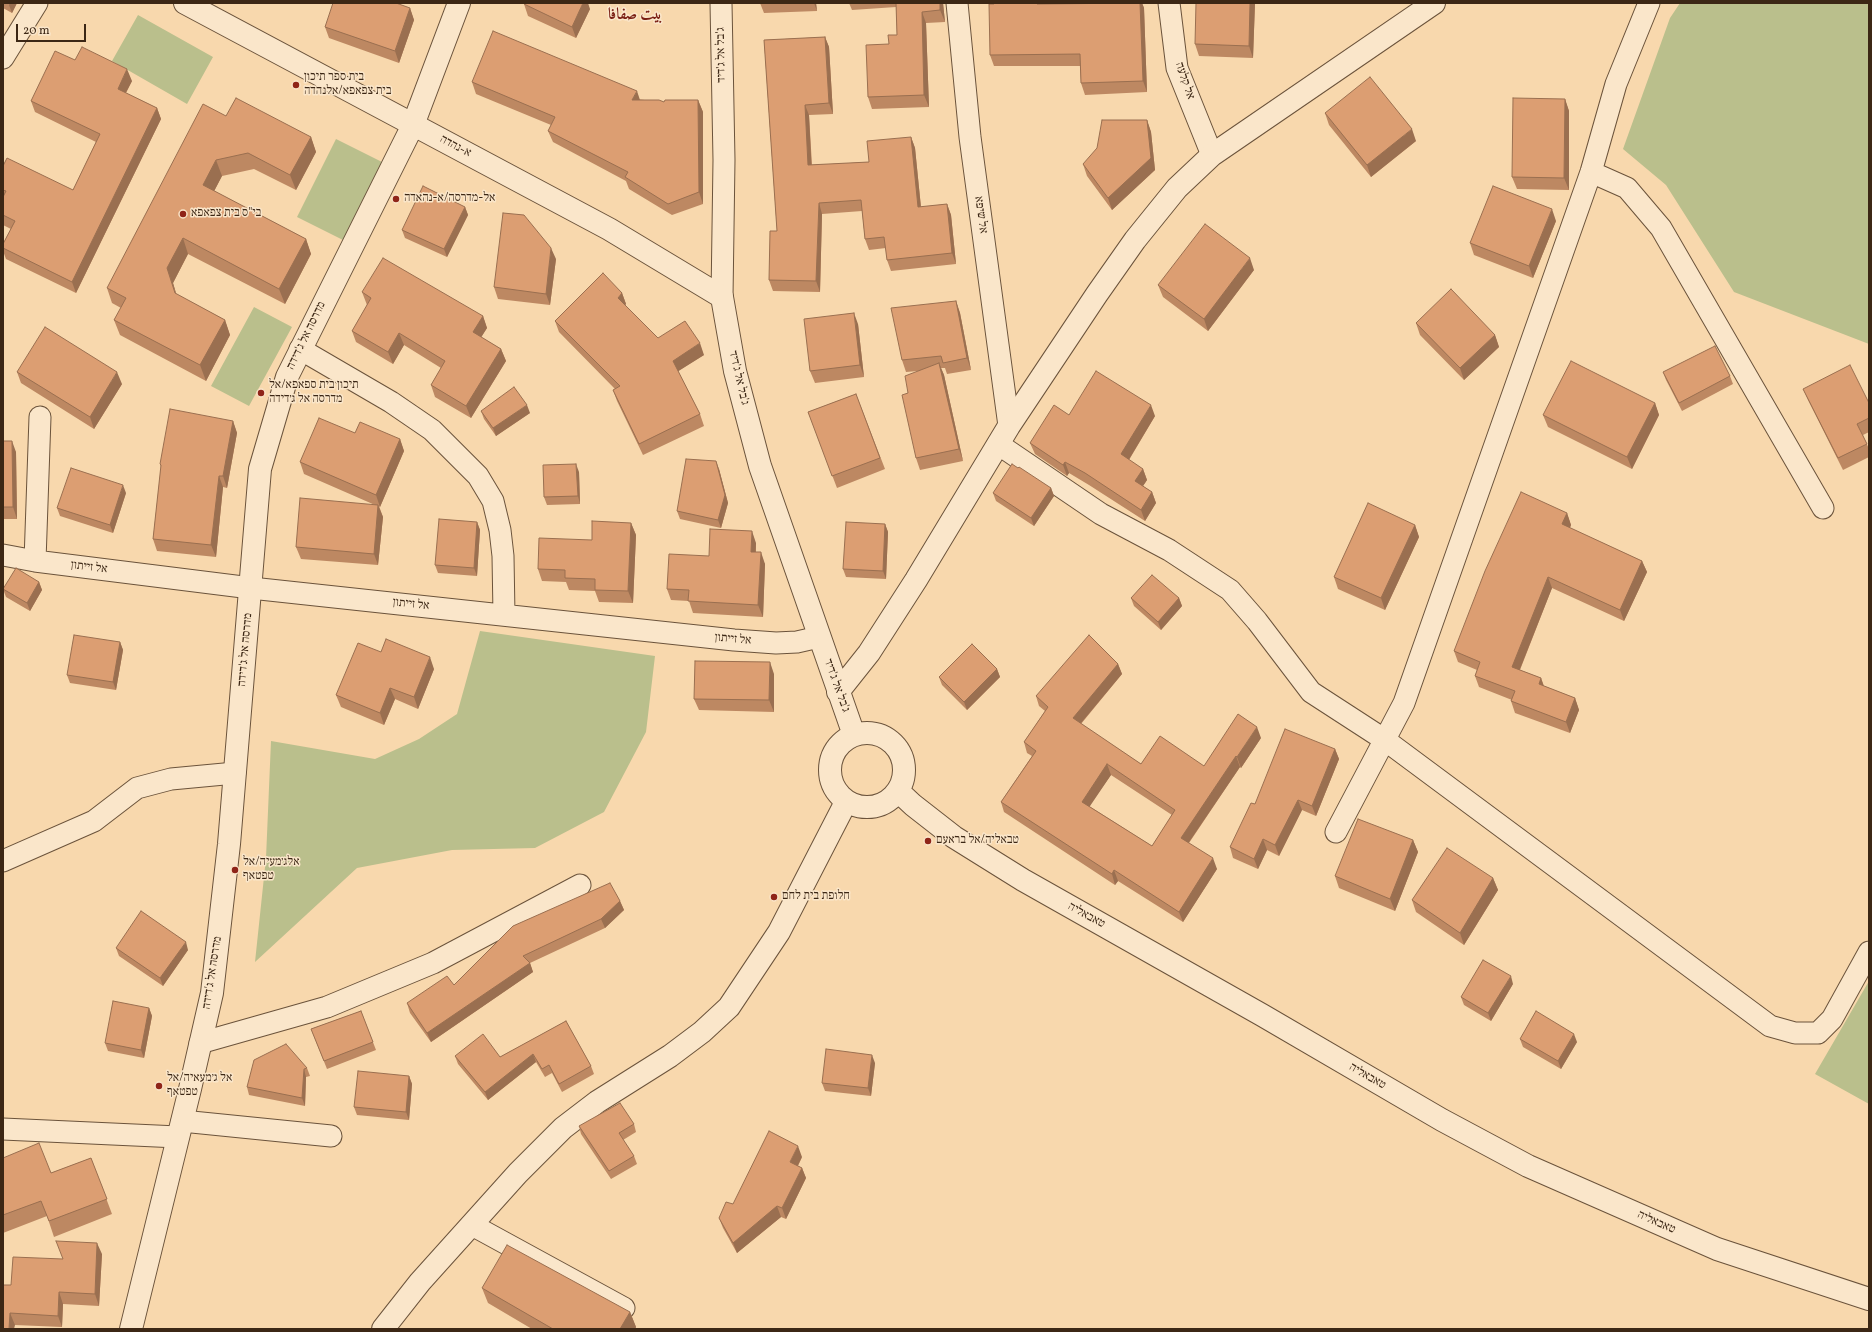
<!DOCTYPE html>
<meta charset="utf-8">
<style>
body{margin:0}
#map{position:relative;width:1872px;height:1332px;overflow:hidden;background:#f8d8ad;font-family:Vollkorn,serif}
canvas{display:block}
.frame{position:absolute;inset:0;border:4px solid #3c2715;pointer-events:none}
.scale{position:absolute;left:16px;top:24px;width:70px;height:18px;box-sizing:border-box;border:2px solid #3c2715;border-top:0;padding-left:5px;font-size:12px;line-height:14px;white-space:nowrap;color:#3c2715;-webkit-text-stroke:3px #fae6ca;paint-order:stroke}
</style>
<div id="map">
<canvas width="1872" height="1332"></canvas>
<div class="frame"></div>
<div class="scale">20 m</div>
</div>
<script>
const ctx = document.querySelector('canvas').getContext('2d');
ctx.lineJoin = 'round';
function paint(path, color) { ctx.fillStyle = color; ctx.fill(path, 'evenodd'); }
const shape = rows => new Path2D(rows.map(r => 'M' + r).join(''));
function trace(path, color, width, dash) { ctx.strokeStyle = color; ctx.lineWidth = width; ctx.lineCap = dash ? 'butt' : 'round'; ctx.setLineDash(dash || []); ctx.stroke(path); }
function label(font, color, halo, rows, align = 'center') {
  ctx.font = font + ' Vollkorn,Amiri,"Frank Ruhl Libre",serif'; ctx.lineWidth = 3; ctx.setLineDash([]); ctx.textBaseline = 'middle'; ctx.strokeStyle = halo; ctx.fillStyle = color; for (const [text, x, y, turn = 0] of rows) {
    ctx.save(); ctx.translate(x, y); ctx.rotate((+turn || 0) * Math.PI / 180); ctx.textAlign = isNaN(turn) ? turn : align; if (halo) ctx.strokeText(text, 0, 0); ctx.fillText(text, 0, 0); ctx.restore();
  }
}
paint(shape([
 [1680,3,1869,3,1869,344,1734,292,1666,185,1623,149,1670,18],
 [138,15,213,57,187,104,112,61],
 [336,139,382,162,343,240,297,217],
 [254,307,292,327,249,406,211,386],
 [480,631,655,656,646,732,604,812,535,848,452,850,357,868,255,962,266,858,271,741,375,759,419,739,457,714],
 [1869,981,1869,1104,1815,1074]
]), '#babf8c');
const minor = shape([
 [721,3,724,160,722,297],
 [957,3,970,137,1009,426],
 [1169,3,1177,68,1212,155],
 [3,58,37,3],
 [1591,172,1627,188,1661,228,1823,508],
 [300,349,391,402,432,430,478,476,493,501,500,530,503,556,504,615],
 [998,444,1101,514,1169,550,1230,590,1257,621,1311,692,1385,740,1770,1026,1795,1033,1818,1033,1832,1019,1869,952],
 [3,555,35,561,251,588,734,640,776,643,797,642,819,637],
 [35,561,40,417],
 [1336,832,1404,703,1591,172,1616,84,1649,3],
 [3,861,94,821,137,788,171,779,235,773],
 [200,1043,327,1007,433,963,580,885],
 [182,1121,331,1136],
 [3,1129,178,1137],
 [472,1225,624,1308]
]);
const tertiary = shape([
 [185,3,609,229,722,297,735,371,760,466,854,735],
 [838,692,869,653,916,580,1009,426,1097,294,1135,240,1177,188,1212,155,1434,3],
 '830 770a37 37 0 1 1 74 0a37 37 0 1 1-74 0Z',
 [898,791,913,805,954,837,1023,880,1262,1015,1442,1120,1528,1166,1717,1249,1869,1299],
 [131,1329,190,1089,212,993,229,844,260,469,287,377,413,125,459,3],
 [383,1329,420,1282,518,1173,563,1128,597,1102,670,1056,702,1032,729,1007,779,932,846,802]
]);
trace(minor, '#6b533b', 23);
trace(tertiary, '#6b533b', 24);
trace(minor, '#fae6ca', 21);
trace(tertiary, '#fae6ca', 22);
paint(shape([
 [3,3,17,3,12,13,3,8],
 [760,3,816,3,817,11,764,13],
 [849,3,943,3,945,22,926,23,929,107,872,109,868,97,889,44,897,35,896,7,852,10],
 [1142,3,1144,8,1147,92,1085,95,1081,83,1080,66,994,66,990,55,994,4],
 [1255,3,1253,58,1199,56,1195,44],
 [524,4,590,9,576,38,528,16],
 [410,8,414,20,399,63,329,38,325,27],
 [825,37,829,47,833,114,809,115,812,165,869,162,911,137,915,148,921,207,947,204,951,215,956,264,891,271,887,260,886,248,869,250,865,239,862,211,822,214,820,292,773,291,769,280,777,231,764,40],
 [75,60,132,81,126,93,157,108,161,119,76,293,6,259,3,251,3,244,11,229,3,225,3,166,73,190,96,142,35,112,31,101],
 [472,82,664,102,698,100,703,112,703,204,672,215,629,189,626,181,553,142,548,131,551,125,476,94],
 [1565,99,1569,111,1569,190,1517,189,1512,177],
 [1325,113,1416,141,1371,177,1329,125],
 [226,116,311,137,316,152,296,190,254,169,222,176,214,191,306,239,311,254,285,304,188,254,173,283,176,294,225,320,230,335,206,381,120,335,114,320,121,308,112,303,107,288],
 [1147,120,1151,132,1155,170,1112,210,1087,176,1083,164],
 [465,207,468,215,447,257,405,238,402,230],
 [1556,221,1533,278,1474,255,1470,243],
 [556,259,550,305,498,299,494,287],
 [1254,270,1208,331,1163,297,1158,285],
 [362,292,483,316,487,328,481,337,501,349,506,361,471,418,435,397,431,385,441,368,404,345,393,364,356,342,352,331,367,305],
 [622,293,626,304,625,305,658,338,704,355,678,371,700,414,704,426,643,455,617,401,613,390,615,389,559,332,555,321],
 [956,301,960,313,971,370,947,374,945,368,941,368,944,375,963,461,920,470,916,458,908,393,918,371,906,372,902,360],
 [1416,323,1495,335,1499,347,1464,380,1420,335],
 [858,324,864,377,815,383,810,371],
 [17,372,122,384,94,429,21,383],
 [1663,372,1730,376,1733,384,1682,411,1666,380],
 [1803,389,1869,403,1869,432,1863,435,1869,449,1869,457,1843,470,1808,400],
 [856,394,885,469,837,488,808,412],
 [1655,403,1659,415,1632,469,1548,427,1543,415],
 [481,411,530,413,496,436,484,419],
 [1069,415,1155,416,1129,460,1143,469,1147,480,1143,486,1152,492,1156,503,1145,521,1089,485,1069,473,1067,476,1035,454,1030,443],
 [233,421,237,433,227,488,223,487,216,557,157,551,153,539,161,467,160,464],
 [355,433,400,439,404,451,380,507,379,506,383,517,378,565,301,559,296,547,375,505,304,474,300,462],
 [3,441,16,452,17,519,3,519],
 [719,469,728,503,721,528,680,519,677,511],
 [579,472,580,504,547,505,544,497],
 [1051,488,1054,496,1034,526,996,501,993,493],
 [126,493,113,533,60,516,57,508],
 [1567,513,1571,525,1570,528,1642,561,1647,572,1624,621,1552,588,1520,670,1541,678,1544,686,1575,698,1579,710,1570,733,1515,713,1511,701,1512,700,1479,687,1475,676,1477,670,1458,662,1454,651],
 [477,522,480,530,477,576,438,573,435,565],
 [631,523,636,535,633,603,599,602,595,591,569,590,566,582,542,581,538,569,592,540],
 [885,524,888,532,886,579,846,577,843,569],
 [1415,525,1419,537,1385,610,1338,589,1334,577],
 [756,543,756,552,765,564,763,617,693,613,689,601,671,600,667,589,709,556],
 [39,582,42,590,30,611,6,597,3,589],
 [1131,598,1179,598,1182,606,1161,630,1134,606],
 [120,642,123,650,116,690,70,683,67,675],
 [381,652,434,669,418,709,395,699,384,725,341,707,336,695],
 [1118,664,1122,674,1081,724,1141,764,1204,766,1261,738,1241,768,1240,767,1189,843,1217,869,1183,922,1118,881,1115,885,1004,812,1001,802,1032,756,1027,753,1024,742,1045,711,1039,706,1036,696],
 [1111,775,1172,815,1152,846,1089,806],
 [997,669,1000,677,967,710,942,685,939,677],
 [774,674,774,712,699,710,694,699],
 [1335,749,1339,759,1316,816,1302,810,1279,856,1267,850,1258,869,1233,858,1230,847,1255,804],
 [1413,840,1418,852,1395,911,1339,888,1335,876],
 [1493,878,1498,890,1464,945,1416,912,1412,900],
 [620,901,624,910,605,928,530,963,533,972,431,1042,410,1013,407,1003,454,985],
 [116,948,188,950,163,986,119,956],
 [1513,984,1491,1021,1464,1005,1461,997],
 [149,1008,152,1016,144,1058,108,1051,105,1043],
 [361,1011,376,1050,327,1069,311,1029],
 [566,1021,591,1066,594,1074,562,1092,552,1073,545,1077,536,1062,488,1100,458,1064,455,1056,500,1057],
 [1520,1039,1577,1042,1561,1069,1523,1047],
 [875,1063,871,1096,825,1091,822,1083],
 [307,1068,310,1076,306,1077,305,1106,249,1095,247,1087],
 [409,1076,412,1084,409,1120,357,1115,354,1107],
 [634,1124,636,1132,623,1140,634,1156,637,1164,611,1179,581,1134,579,1126],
 [802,1157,798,1166,802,1168,806,1178,786,1219,781,1217,737,1253,723,1228,719,1218,733,1204],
 [3,1158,51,1173,91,1158,112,1214,54,1237,47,1216,3,1233],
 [102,1254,99,1306,63,1304,62,1327,15,1325,3,1329,11,1285,63,1259],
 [482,1288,630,1312,636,1327,635,1329,532,1329,488,1303]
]), '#bd8862');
paint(shape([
 [10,3,17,3,12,13,9,5],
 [583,3,588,3,590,9,576,38,572,27],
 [814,3,816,3,817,11],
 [940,3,943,3,945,22,940,10],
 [1140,3,1142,3,1144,8,1147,92,1143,81],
 [1250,3,1255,3,1253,58,1249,46],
 [410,8,414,20,399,63,395,51],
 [922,12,926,23,929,107,924,95],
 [825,37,829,47,833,114,829,103],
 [127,69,132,81,122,100,118,89],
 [637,91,641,103,632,100],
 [1565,99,1569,111,1569,190,1564,178],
 [698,100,703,112,703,204,699,192],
 [805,105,809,115,812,176,808,165],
 [157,108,161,119,76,293,72,282],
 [1147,120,1151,132,1155,170,1112,210,1108,198],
 [1412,129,1416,141,1371,177,1367,165],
 [311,137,316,152,296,190,290,175],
 [911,137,915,148,922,218,918,207],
 [216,160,222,176,209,201,203,185],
 [819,203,822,214,820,292,816,281],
 [947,204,951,215,956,264,952,253],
 [465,207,468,215,447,257,444,249],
 [1552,209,1556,221,1533,278,1529,266],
 [183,238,188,254,173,283,181,309,167,268],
 [306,239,311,254,285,304,279,289],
 [551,248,556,259,550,305,546,294],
 [1250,258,1254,270,1208,331,1204,319],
 [622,293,626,304,622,309,618,298],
 [956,301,960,313,971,370,967,358],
 [854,313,858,324,864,377,860,365],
 [483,316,487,328,477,344,473,332],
 [225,320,230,335,206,381,200,365],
 [399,333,404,345,393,364,388,352],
 [1495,335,1499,347,1464,380,1460,368],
 [700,343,704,355,677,372,673,361],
 [501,349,506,361,471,418,466,406],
 [939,363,944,375,963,461,959,449],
 [117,372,122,384,94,429,90,417],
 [1655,403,1659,415,1632,469,1627,457],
 [527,405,530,413,496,436,493,428],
 [1151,405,1155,416,1125,466,1121,454],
 [233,421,237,433,227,488,223,476],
 [400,439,404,451,380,507,376,495],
 [12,441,16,452,17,519,13,507],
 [716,461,719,469,728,503,721,528,718,520],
 [1065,462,1069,473,1067,476,1063,465],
 [576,464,579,472,580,504,578,496],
 [1143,469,1147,480,1139,492,1135,481],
 [219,476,223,487,216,557,211,545],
 [123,485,126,493,113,533,110,525],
 [1051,488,1054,496,1034,526,1031,518],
 [1152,492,1156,503,1145,521,1141,510],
 [378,505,383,517,378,565,374,554],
 [1567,513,1571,525,1566,536,1562,524],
 [477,522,480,530,477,576,474,568],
 [631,523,636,535,633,603,628,591],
 [885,524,888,532,886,579,883,571],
 [1415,525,1419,537,1385,610,1381,598],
 [752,531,756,543,755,563,751,552],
 [761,552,765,564,763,617,758,605],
 [1642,561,1647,572,1624,621,1620,610],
 [1548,577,1552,588,1516,679,1512,667],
 [39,582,42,590,30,611,27,603],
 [1179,598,1182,606,1161,630,1158,622],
 [120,642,123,650,116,690,113,682],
 [430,657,434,669,418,709,414,697],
 [770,662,774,674,774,712,769,700],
 [1118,664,1122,674,1076,729,1073,718],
 [997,669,1000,677,967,710,964,702],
 [1541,678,1545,690,1539,684],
 [390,688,395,699,384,725,380,713],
 [1575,698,1579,710,1570,733,1566,722],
 [1257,727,1261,738,1241,768,1237,757],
 [1335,749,1339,759,1316,816,1312,806],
 [1236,756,1240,767,1185,848,1181,838],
 [1107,764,1111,775,1086,812,1082,802],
 [1298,800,1302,810,1279,856,1275,845],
 [1263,839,1267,850,1258,869,1254,859],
 [1413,840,1418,852,1395,911,1390,899],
 [1213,858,1217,869,1183,922,1179,912],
 [1114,870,1118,881,1115,885,1112,874],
 [1493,878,1498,890,1464,945,1460,933],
 [620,901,624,910,605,928,601,919],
 [186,942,188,950,163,986,160,978],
 [530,963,533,972,431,1042,427,1033],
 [1511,976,1513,984,1491,1021,1488,1013],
 [149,1008,152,1016,144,1058,141,1050],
 [1574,1034,1577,1042,1561,1069,1558,1061],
 [533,1054,536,1062,488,1100,485,1092],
 [872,1055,875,1063,871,1096,868,1088],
 [304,1069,306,1077,305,1106,302,1098],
 [409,1076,412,1084,409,1120,406,1112],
 [798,1146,802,1157,794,1173,790,1162],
 [802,1168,806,1178,786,1219,782,1208],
 [777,1206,781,1217,737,1253,733,1243],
 [97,1243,102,1254,99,1306,95,1294],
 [59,1292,63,1304,62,1327,58,1316],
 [630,1312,636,1327,635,1329,620,1329],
 [10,1313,15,1325,14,1329,9,1329]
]), '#9a6f50');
const building = shape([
 [333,3,396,3,410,8,395,51,325,27,333,3],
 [524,3,583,3,572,27,524,4,524,3],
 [896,3,940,3,940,10,922,12,924,95,868,97,866,45,889,44,888,35,897,35,896,3],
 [994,3,1037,3,1037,4,1140,3,1143,81,1081,83,1080,54,990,55,989,4,994,4,994,3],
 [1196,3,1250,3,1249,46,1195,44,1196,3],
 [493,31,637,91,632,100,659,100,664,102,665,100,698,100,699,192,668,204,625,177,628,172,548,131,555,117,472,82,493,31],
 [825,37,829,103,805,105,808,165,869,162,867,141,911,137,918,207,947,204,952,253,887,260,884,237,865,239,861,200,819,203,816,281,769,280,770,231,777,231,764,40,825,37],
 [82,47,127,69,118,89,157,108,72,282,3,248,3,244,15,221,3,215,3,197,6,191,3,190,3,166,7,158,73,190,100,134,31,101,55,51,75,60,82,47],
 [1370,77,1412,129,1367,165,1325,113,1370,77],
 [236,98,311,137,290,175,248,153,216,160,203,185,306,239,279,289,183,238,167,268,175,293,225,320,200,365,114,320,126,298,107,288,203,104,226,116,236,98],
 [1513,98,1565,99,1564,178,1512,177,1513,98],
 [1102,120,1147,120,1151,158,1108,198,1083,164,1097,148,1102,120],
 [423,186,465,207,444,249,402,230,423,186],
 [1493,186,1552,209,1529,266,1470,243,1493,186],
 [503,213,524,215,551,248,546,294,494,287,503,213],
 [1205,224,1250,258,1204,319,1158,285,1205,224],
 [383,258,483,316,473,332,501,349,466,406,431,385,445,361,399,333,388,352,352,331,371,298,362,292,383,258],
 [603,273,622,293,618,298,658,338,685,321,700,343,673,361,700,414,639,444,613,390,620,386,555,321,603,273],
 [1451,289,1495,335,1460,368,1416,323,1451,289],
 [956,301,967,358,943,363,941,356,902,360,891,308,956,301],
 [854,313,860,365,810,371,804,319,854,313],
 [45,327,117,372,90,417,17,372,45,327],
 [1715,346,1730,376,1679,403,1663,372,1715,346],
 [1571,361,1655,403,1627,457,1543,415,1571,361],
 [939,363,959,449,916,458,902,395,908,393,905,376,939,363],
 [1850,365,1869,403,1869,418,1857,424,1867,444,1838,458,1803,389,1850,365],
 [1096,371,1151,405,1121,454,1143,469,1135,481,1152,492,1141,510,1085,473,1065,462,1063,465,1030,443,1054,405,1069,415,1096,371],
 [514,387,527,405,493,428,481,411,514,387],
 [856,394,880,458,832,476,808,412,856,394],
 [170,409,233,421,223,476,219,476,211,545,153,539,161,465,160,464,170,409],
 [319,418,355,433,360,422,400,439,376,495,300,462,319,418],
 [3,441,12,441,13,507,3,507,3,441],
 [686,459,716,461,725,495,718,520,677,511,686,459],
 [576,464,578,496,544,497,543,465,576,464],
 [1012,464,1018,468,1019,467,1051,488,1031,518,993,493,1012,464],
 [71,468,123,485,110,525,57,508,71,468],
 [1521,492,1567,513,1562,524,1642,561,1620,610,1548,577,1512,667,1541,678,1539,684,1575,698,1566,722,1511,701,1515,691,1475,676,1480,662,1454,651,1485,571,1521,492],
 [300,498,378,505,374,554,296,547,300,498],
 [1368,503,1415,525,1381,598,1334,577,1368,503],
 [439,519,477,522,474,568,435,565,439,519],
 [592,521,631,523,628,591,595,590,595,579,565,578,565,570,538,569,539,538,592,540,592,521],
 [846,522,885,524,883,571,843,569,846,522],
 [710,529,752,531,751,552,761,552,758,605,688,601,689,590,667,589,669,554,709,556,710,529],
 [16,568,39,582,27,603,3,589,16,568],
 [1152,575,1179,598,1158,622,1131,598,1152,575],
 [74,635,120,642,113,682,67,675,74,635],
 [1089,635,1118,664,1073,718,1141,764,1160,736,1204,766,1238,714,1257,727,1237,757,1236,756,1181,838,1213,858,1179,912,1114,870,1112,874,1001,802,1036,751,1024,742,1048,707,1036,696,1089,635],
 [1107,764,1175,810,1152,846,1082,802,1107,764],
 [386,639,430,657,414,697,390,688,380,713,336,695,358,643,381,652,386,639],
 [972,644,997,669,964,702,939,677,972,644],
 [695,661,770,662,769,700,694,699,695,661],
 [1285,729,1335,749,1312,806,1298,800,1275,845,1263,839,1254,859,1230,847,1251,803,1255,804,1285,729],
 [1358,819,1413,840,1390,899,1335,876,1358,819],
 [1447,848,1493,878,1460,933,1412,900,1447,848],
 [610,883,620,901,601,919,523,956,530,963,427,1033,407,1003,447,976,454,985,513,926,610,883],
 [141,911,186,942,160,978,116,948,141,911],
 [1483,960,1511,976,1488,1013,1461,997,1483,960],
 [113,1001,149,1008,141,1050,105,1043,113,1001],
 [361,1011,373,1042,324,1061,311,1029,361,1011],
 [1536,1011,1574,1034,1558,1061,1520,1039,1536,1011],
 [566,1021,591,1066,559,1084,549,1065,542,1069,533,1054,485,1092,455,1056,483,1034,500,1057,566,1021],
 [286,1044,307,1068,304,1069,302,1098,247,1087,254,1060,286,1044],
 [826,1049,872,1055,868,1088,822,1083,826,1049],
 [358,1071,409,1076,406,1112,354,1107,358,1071],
 [620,1103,634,1124,619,1133,634,1156,609,1171,579,1126,620,1103],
 [769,1131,798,1146,790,1162,802,1168,782,1208,777,1206,733,1243,719,1218,726,1202,733,1204,769,1131],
 [39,1143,51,1173,91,1158,107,1199,49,1221,41,1201,3,1215,3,1158,39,1143],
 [56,1241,97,1243,95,1294,59,1292,58,1316,10,1313,9,1329,3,1329,3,1285,11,1285,13,1257,63,1259,56,1241],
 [507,1245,630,1312,620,1329,553,1329,482,1288,507,1245]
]);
paint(building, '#dc9e72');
trace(building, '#9a6f50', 1);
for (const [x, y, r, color] of [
 [296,85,4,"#8f2418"],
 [396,199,4,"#8f2418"],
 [183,214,4,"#8f2418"],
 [261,393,4,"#8f2418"],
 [928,841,4,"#8f2418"],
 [235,870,4,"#8f2418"],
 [774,897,4,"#8f2418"],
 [159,1086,4,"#8f2418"]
]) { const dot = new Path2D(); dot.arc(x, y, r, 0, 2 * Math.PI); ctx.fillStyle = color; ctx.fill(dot); trace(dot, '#fae6ca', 1.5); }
label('12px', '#3c2715', '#fae6ca', [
 ["ג'בל אל ג'דיד",722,55,-91],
 ["אל קלעה",1184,81,71],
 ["א-נהדה",455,147,28],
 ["אל שיפא",980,215,82],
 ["מדרסה אל ג'דידה",307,336,-64],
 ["ג'בל אל ג'דיד",738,378,77],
 ["אל זייתון",89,568,7],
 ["אל זייתון",411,605,6],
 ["אל זייתון",733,640,5],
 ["מדרסה אל ג'דידה",246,650,-85],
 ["ג'בל אל ג'דיד",836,686,70],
 ["טאבאליה",1086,916,29],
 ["מדרסה אל ג'דידה",213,973,-81],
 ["טאבאליה",1367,1077,30],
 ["טאבאליה",1656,1223,24]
]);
label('12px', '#3c2715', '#fae6ca', [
 ["בית ספר תיכון",304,78],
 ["בית צפאפא/אלנהדה",304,92],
 ["אל-מדרסה/א-נהאדה",404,199],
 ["בי\"ס בית צפאפא",191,214],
 ["תיכון בית ספאפא/אל",269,386],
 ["מדרסה אל ג׳דידה",269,400],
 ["טבאליה/אל בראעם",936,841],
 ["אלג׳מעיה/אל",243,863],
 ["טפטאף",243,877],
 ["חלופת בית לחם",782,897],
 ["אל ג׳מעאיה/אל",167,1079],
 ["טפטאף",167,1093]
], 'left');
label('bold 16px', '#7a1f14', '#fae6ca', [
 ["بيت صفافا",635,16]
]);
</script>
